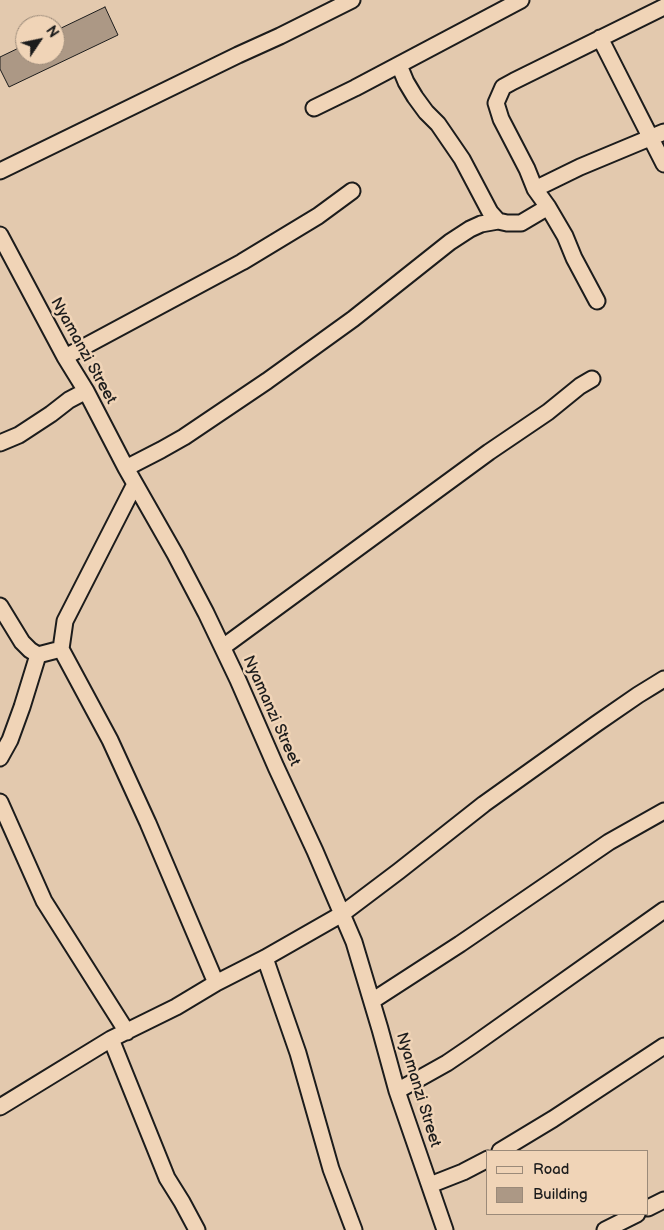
<!DOCTYPE html>
<style>
body{margin:0}
#map{position:relative;width:664px;height:1230px;overflow:hidden;background:#e3c9ae;font-family:"Balsamiq Sans",sans-serif}
canvas{display:block}
.legend{position:absolute;left:486px;top:1150px;width:162px;height:65px;box-sizing:border-box;background:#f0d4b7;border:1px solid #9b8a79;margin:0;padding:6px 9px;list-style:none;font-size:15px;color:#1c1c1c}
.legend li{display:flex;align-items:center;gap:10px;height:25px}
.legend b{width:25px;border:1px solid #9b8a79}
.north{position:absolute;left:15px;top:15px;width:50px;height:50px;box-sizing:border-box;background:#f0d4b7;border:1px solid #9b8a79;border-radius:50%;rotate:56deg;font-size:14px;font-weight:700;line-height:20px;text-align:center;color:#1c1c1c}
.north::after{content:'';display:block;margin:auto;width:18px;height:22px;background:#1c1c1c;clip-path:polygon(50% 0,100% 100%,50% 72%,0 100%)}
</style>
<div id="map">
<canvas width="664" height="1230"></canvas>
<ul class="legend">
<li><b style="height:6px;background:#f0d4b7"></b>Road</li>
<li><b style="height:14px;background:#ac9885"></b>Building</li>
</ul>
<div class="north">N</div>
</div>
<script>
const ctx = document.querySelector('canvas').getContext('2d');
ctx.lineJoin = 'round';
function paint(path, color) { ctx.fillStyle = color; ctx.fill(path, 'evenodd'); }
const shape = rows => new Path2D(rows.map(r => 'M' + r).join(''));
function trace(path, color, width, dash) { ctx.strokeStyle = color; ctx.lineWidth = width; ctx.lineCap = dash ? 'butt' : 'round'; ctx.setLineDash(dash || []); ctx.stroke(path); }
function label(font, color, halo, rows, align = 'center') {
  ctx.font = font + ' "Balsamiq Sans",sans-serif'; ctx.lineWidth = 5; ctx.setLineDash([]); ctx.textBaseline = 'middle'; ctx.strokeStyle = halo; ctx.fillStyle = color; for (const [text, x, y, turn = 0] of rows) {
    ctx.save(); ctx.translate(x, y); ctx.rotate((+turn || 0) * Math.PI / 180); ctx.textAlign = isNaN(turn) ? turn : align; if (halo) ctx.strokeText(text, 0, 0); ctx.fillText(text, 0, 0); ctx.restore();
  }
}
const building = shape([
 [105,7,118,35,9,87,0,69,0,57,25,45,25,55,55,55,55,31,105,7]
]);
paint(building, '#ac9885');
trace(building, '#1c1c1c', 1);
const minor = shape([
 [600,38,664,164],
 [399,65,406,82,415,97,426,112,438,124,462,159,490,212,498,221,507,223,521,223,548,207],
 [314,108,355,88,521,0],
 [0,171,238,55,280,36,352,0],
 [535,189,580,167,664,132],
 [0,235,65,357,86,391,126,468,175,554,206,613,238,680,276,767,315,851,354,942,380,1029,397,1091,445,1230],
 [597,301,574,258,565,236,548,207,535,189,527,169,501,119,496,103,503,87,514,81,664,7],
 [65,357,242,262,318,216,352,191],
 [0,443,19,435,51,414,69,400,86,391],
 [126,468,161,450,184,437,267,381,353,319,450,242,470,229,481,224,498,221],
 [135,484,65,621,61,649,110,740,148,823,216,983],
 [0,606,22,642,30,650,38,655,61,649],
 [223,647,489,452,548,412,580,386,592,379],
 [0,758,10,740,22,707,38,655],
 [0,802,44,901,127,1032],
 [265,958,298,1053,331,1169,354,1230],
 [372,1001,460,944,609,842,664,811],
 [111,1039,167,1178,182,1202,197,1230],
 [397,1091,447,1063,472,1046,664,910],
 [0,1107,111,1039,176,1007,216,983,265,958,342,914,399,871,484,804,596,724,638,695,664,679],
 [500,1151,553,1119,664,1046],
 [430,1185,463,1172,488,1159],
 [648,1208,664,1200],
 [605,1230,637,1214]
]);
trace(minor, '#1c1c1c', 19);
trace(minor, '#f0d4b7', 15);
label('16px', '#1c1c1c', '#f0d4b7', [
 ["Nyamanzi Street",83,351,61],
 ["Nyamanzi Street",271,711,66],
 ["Nyamanzi Street",418,1090,73]
]);
</script>
